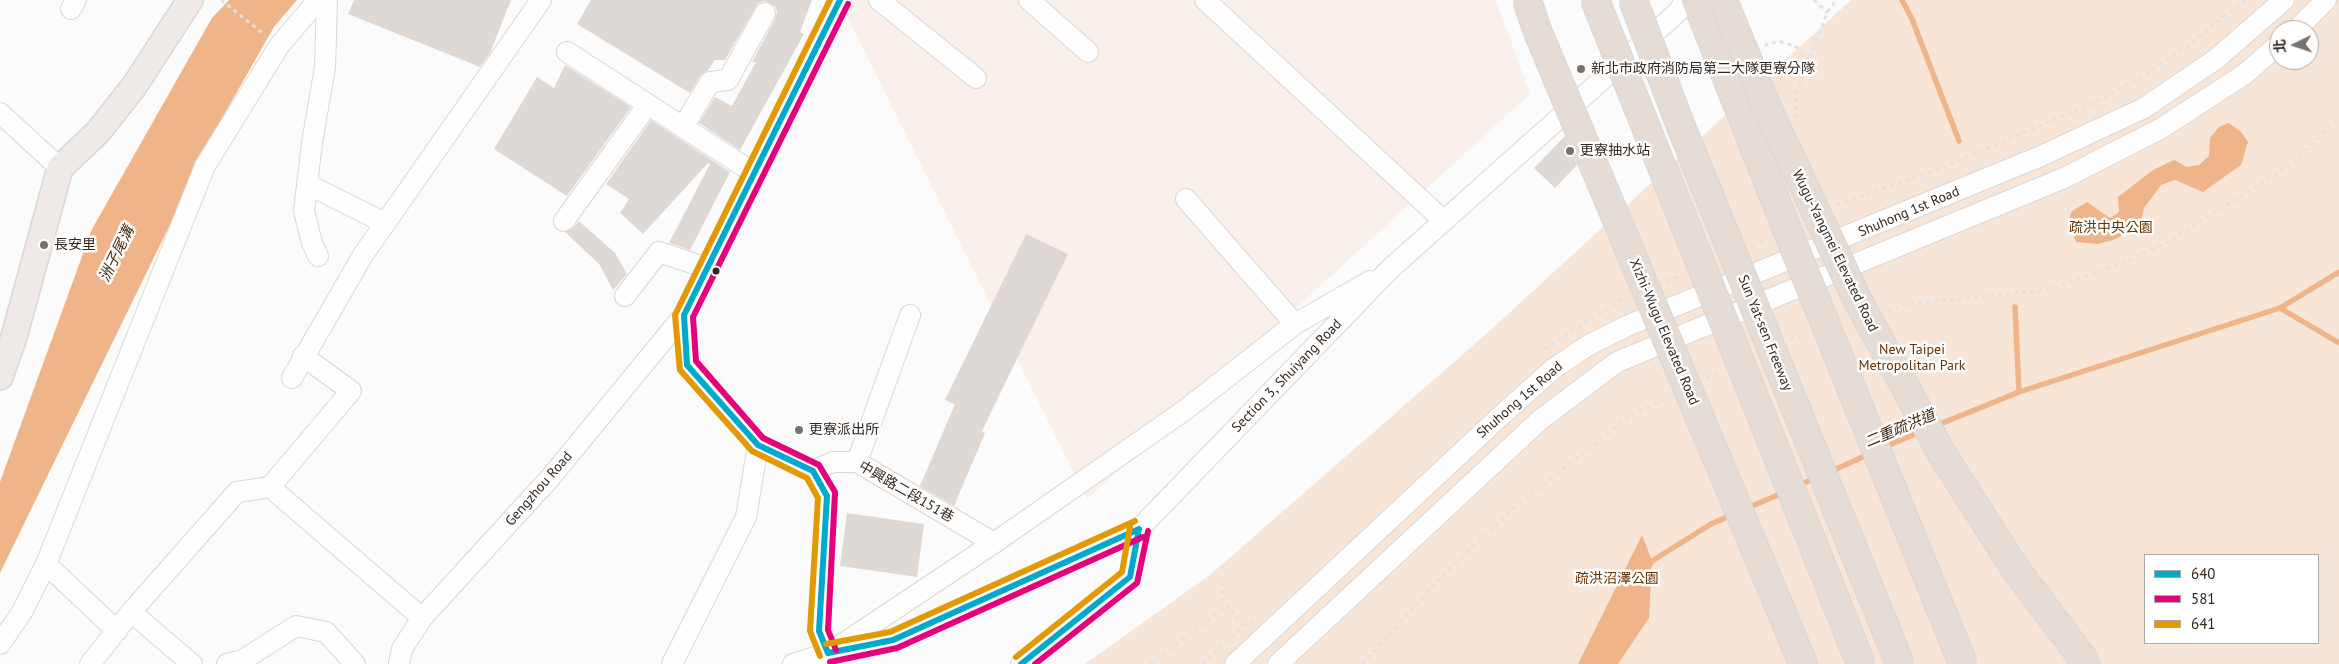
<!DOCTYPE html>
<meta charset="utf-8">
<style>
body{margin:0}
#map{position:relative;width:2339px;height:664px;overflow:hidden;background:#fbfbfb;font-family:"PT Sans","Noto Sans TC",sans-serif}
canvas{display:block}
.legend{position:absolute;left:2144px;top:554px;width:175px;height:90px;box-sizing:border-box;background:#fff;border:1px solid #ada9a5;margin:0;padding:6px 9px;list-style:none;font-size:15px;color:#33281f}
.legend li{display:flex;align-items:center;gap:10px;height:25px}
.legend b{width:25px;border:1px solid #ada9a5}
.north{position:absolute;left:2269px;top:20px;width:50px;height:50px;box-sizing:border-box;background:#fff;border:1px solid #ada9a5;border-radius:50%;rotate:266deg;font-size:14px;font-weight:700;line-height:20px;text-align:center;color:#33281f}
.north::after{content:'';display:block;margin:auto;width:18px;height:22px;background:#79726c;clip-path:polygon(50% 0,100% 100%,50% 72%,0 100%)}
</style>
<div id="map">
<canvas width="2339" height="664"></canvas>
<ul class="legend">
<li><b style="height:6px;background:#00a9ce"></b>640</li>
<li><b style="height:6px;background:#e5007d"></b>581</li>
<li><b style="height:6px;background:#e39903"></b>641</li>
</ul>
<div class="north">北</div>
</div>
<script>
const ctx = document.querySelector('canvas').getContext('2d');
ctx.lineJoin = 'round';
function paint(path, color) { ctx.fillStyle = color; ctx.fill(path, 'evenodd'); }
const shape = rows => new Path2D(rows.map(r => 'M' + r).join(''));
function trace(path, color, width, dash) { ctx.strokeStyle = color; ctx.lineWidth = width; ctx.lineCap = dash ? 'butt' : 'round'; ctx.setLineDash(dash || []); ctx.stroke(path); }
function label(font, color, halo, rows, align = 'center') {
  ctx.font = font + ' "PT Sans","Noto Sans TC",sans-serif'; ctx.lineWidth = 5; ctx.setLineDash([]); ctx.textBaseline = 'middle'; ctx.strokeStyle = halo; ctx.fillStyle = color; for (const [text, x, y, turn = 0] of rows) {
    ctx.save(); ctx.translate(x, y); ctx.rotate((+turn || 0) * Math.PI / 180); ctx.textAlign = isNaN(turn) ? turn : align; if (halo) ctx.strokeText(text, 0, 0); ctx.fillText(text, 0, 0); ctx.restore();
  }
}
paint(shape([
 [839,0,1496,0,1530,94,1087,499]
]), '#f9f0eb');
paint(shape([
 [1851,0,2339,0,2339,664,1085,664,1210,575,1485,335],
 [2279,30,2309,30,2309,60,2279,60],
 [2145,555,2318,555,2318,643,2145,643]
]), '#f7e5d8');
paint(shape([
 [229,0,297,0,274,27,222,118,0,573,0,482,92,229,212,18],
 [2229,123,2241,132,2248,142,2241,165,2203,192,2175,180,2161,185,2144,208,2140,227,2113,240,2098,244,2076,242,2068,222,2072,211,2087,202,2110,218,2119,212,2118,197,2153,170,2174,160,2187,167,2199,165,2209,156,2210,138,2219,127],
 [1642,535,1652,561,1649,618,1618,664,1578,664]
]), '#efb588');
trace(shape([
 [1902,0,1912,19,1959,141],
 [2015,307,2019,392],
 [2280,308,2339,343],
 [1935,426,2019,392,2280,308,2339,272],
 [1882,448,1922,431],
 [1830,472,1869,454],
 [1798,486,1817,477],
 [1745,509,1785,492],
 [1649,566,1652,561,1711,524,1732,515]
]), '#efb588', 5.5);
paint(shape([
 [354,0,511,0,490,53,480,67,348,14],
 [591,0,812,0,800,32,804,34,740,150,699,123,715,97,732,106,756,62,752,62,775,19,777,12,775,6,765,1,758,3,725,60,715,60,708,70,700,76,690,93,577,24],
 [565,65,631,107,567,196,494,149,537,77,554,88],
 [651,120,730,172,690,250,669,243,710,164,708,163,643,234,620,213,629,199,606,184],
 [1565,136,1577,165,1555,188,1534,168],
 [579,221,615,253,627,274,613,290,599,264,565,232,573,228],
 [1026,234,1068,254,982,431,985,433,954,506,920,486,955,404,945,400],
 [847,513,924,524,917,577,840,566]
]), '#dfd9d6');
const minor = shape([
 [879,0,976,78],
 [1029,0,1088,52],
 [1205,0,1444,221],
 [71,9,76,0],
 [2296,30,2326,0],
 [567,52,754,173],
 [0,113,60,168],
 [683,127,710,82,728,80,765,13],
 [307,184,385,223],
 [1186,199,1295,324],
 [564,221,648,104],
 [318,256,312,243,304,211,312,143,325,67,327,0],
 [625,296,659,252,707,268],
 [292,378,363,255,541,0],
 [857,462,910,315],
 [813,471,833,462,857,462,994,543],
 [270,487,351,391,303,356],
 [46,564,117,631],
 [131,612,192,664],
 [0,644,22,612,46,564,205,166,279,46,318,0],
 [838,647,994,543,1185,410,1295,324,1370,281],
 [828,653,819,631,827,496,813,471,758,445,687,365,684,315,840,0],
 [90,664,131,612,237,492,270,487,422,618],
 [227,664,243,660,296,626,326,632,355,664],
 [399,664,402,649,422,618,550,478,684,315],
 [672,664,746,517,758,445],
 [793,664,828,653,893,640,1139,529,1390,269,1679,11,1685,0],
 [1021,664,1130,577,1139,529],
 [1235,664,1494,422,1553,369,1587,346,1629,325,2041,156,2144,108,2216,59,2284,0],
 [1278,664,1540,420,1617,362,2064,178,2160,129,2245,74,2279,44]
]);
const major = shape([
 [0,377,14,337,60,168,98,132,135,85,190,0]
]);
const highway = shape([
 [1696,0,1786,227],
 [1777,601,1803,664]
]);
trace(minor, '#dcd7d3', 22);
trace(major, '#d9d7d5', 28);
trace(highway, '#d9d7d5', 30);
trace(shape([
 [221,0,265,35],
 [1814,0,1827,13],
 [1765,46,1768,43,1781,42,1795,46,1809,60],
 [1797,118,1796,95,1827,13,1836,0],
 [1837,205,1932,172,2098,101,2142,77,2186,47,2245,0],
 [1752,246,1769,239],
 [1666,281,1681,275],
 [1888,311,1907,304,2045,290,2103,271,2165,244,2290,165,2339,118],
 [1790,339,1805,334],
 [1545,350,1555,342,1626,297],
 [1706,379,1721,372],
 [1224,582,1221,597,1243,626],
 [1150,664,1227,606],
 [1202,664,1243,626,1253,621],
 [1362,664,1442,576,1518,505,1631,415,1669,397]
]), '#e2e2e2', 3, [4, 4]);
trace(minor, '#fefefe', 20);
trace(major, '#efeae7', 25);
trace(highway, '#e5dcd6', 28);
const highwayBridge = shape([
 [1527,0,1537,30,1777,601],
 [1595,0,1861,664],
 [1633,0,1680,124,1900,664],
 [1723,0,1769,112,1857,299,1942,454,2014,567,2087,664],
 [1786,227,1963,664]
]);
trace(highwayBridge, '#d9d7d5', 30, []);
trace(highwayBridge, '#e5dcd6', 28);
trace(shape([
 [828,653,819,631,827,496,813,471,758,445,687,365,684,315,840,0],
 [828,653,893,640,1139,529],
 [1021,664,1130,577,1139,529]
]), '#00a9ce', 6);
trace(shape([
 [836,650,828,630,835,492,819,465,763,438,696,361,693,317,848,4],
 [830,662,897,648,1143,537],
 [1035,664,1137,583,1148,531]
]), '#e5007d', 6);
trace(shape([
 [826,644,890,632,1135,521],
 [820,656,810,631,818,498,807,478,752,451,680,370,675,315,830,0],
 [1016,657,1122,572,1130,527]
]), '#e39903', 6);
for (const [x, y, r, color] of [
 [1581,69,5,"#79726c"],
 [1570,151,5,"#79726c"],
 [44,245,5,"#79726c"],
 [716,271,4.5,"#33281f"],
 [799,430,5,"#79726c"]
]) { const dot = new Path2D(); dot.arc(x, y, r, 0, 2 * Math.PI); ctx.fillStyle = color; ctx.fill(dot); trace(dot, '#fff', 2); }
label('14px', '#33281f', '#fff', [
 ["新北市政府消防局第二大隊更寮分隊",1591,69],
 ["更寮抽水站",1580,151],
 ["長安里",54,245],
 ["更寮派出所",809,430]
], 'left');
label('14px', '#33281f', '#fff', [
 ["Shuhong 1st Road",1909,212,-23],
 ["Wugu-Yangmei Elevated Road",1835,251,64],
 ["Xizhi-Wugu Elevated Road",1664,332,67],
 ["Sun Yat-sen Freeway",1765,333,68],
 ["Section 3, Shuiyang Road",1287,376,-46],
 ["Shuhong 1st Road",1520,400,-41],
 ["Gengzhou Road",539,489,-49],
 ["中興路二段151巷",906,492,30]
]);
label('14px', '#683300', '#fff', [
 ["疏洪中央公園",2111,228],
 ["New Taipei",1912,350],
 ["Metropolitan Park",1912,366],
 ["疏洪沼澤公園",1617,579]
]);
label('italic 15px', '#49280d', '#fff', [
 ["洲子尾溝",117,254,-64],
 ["二重疏洪道",1900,429,-23]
]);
</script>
